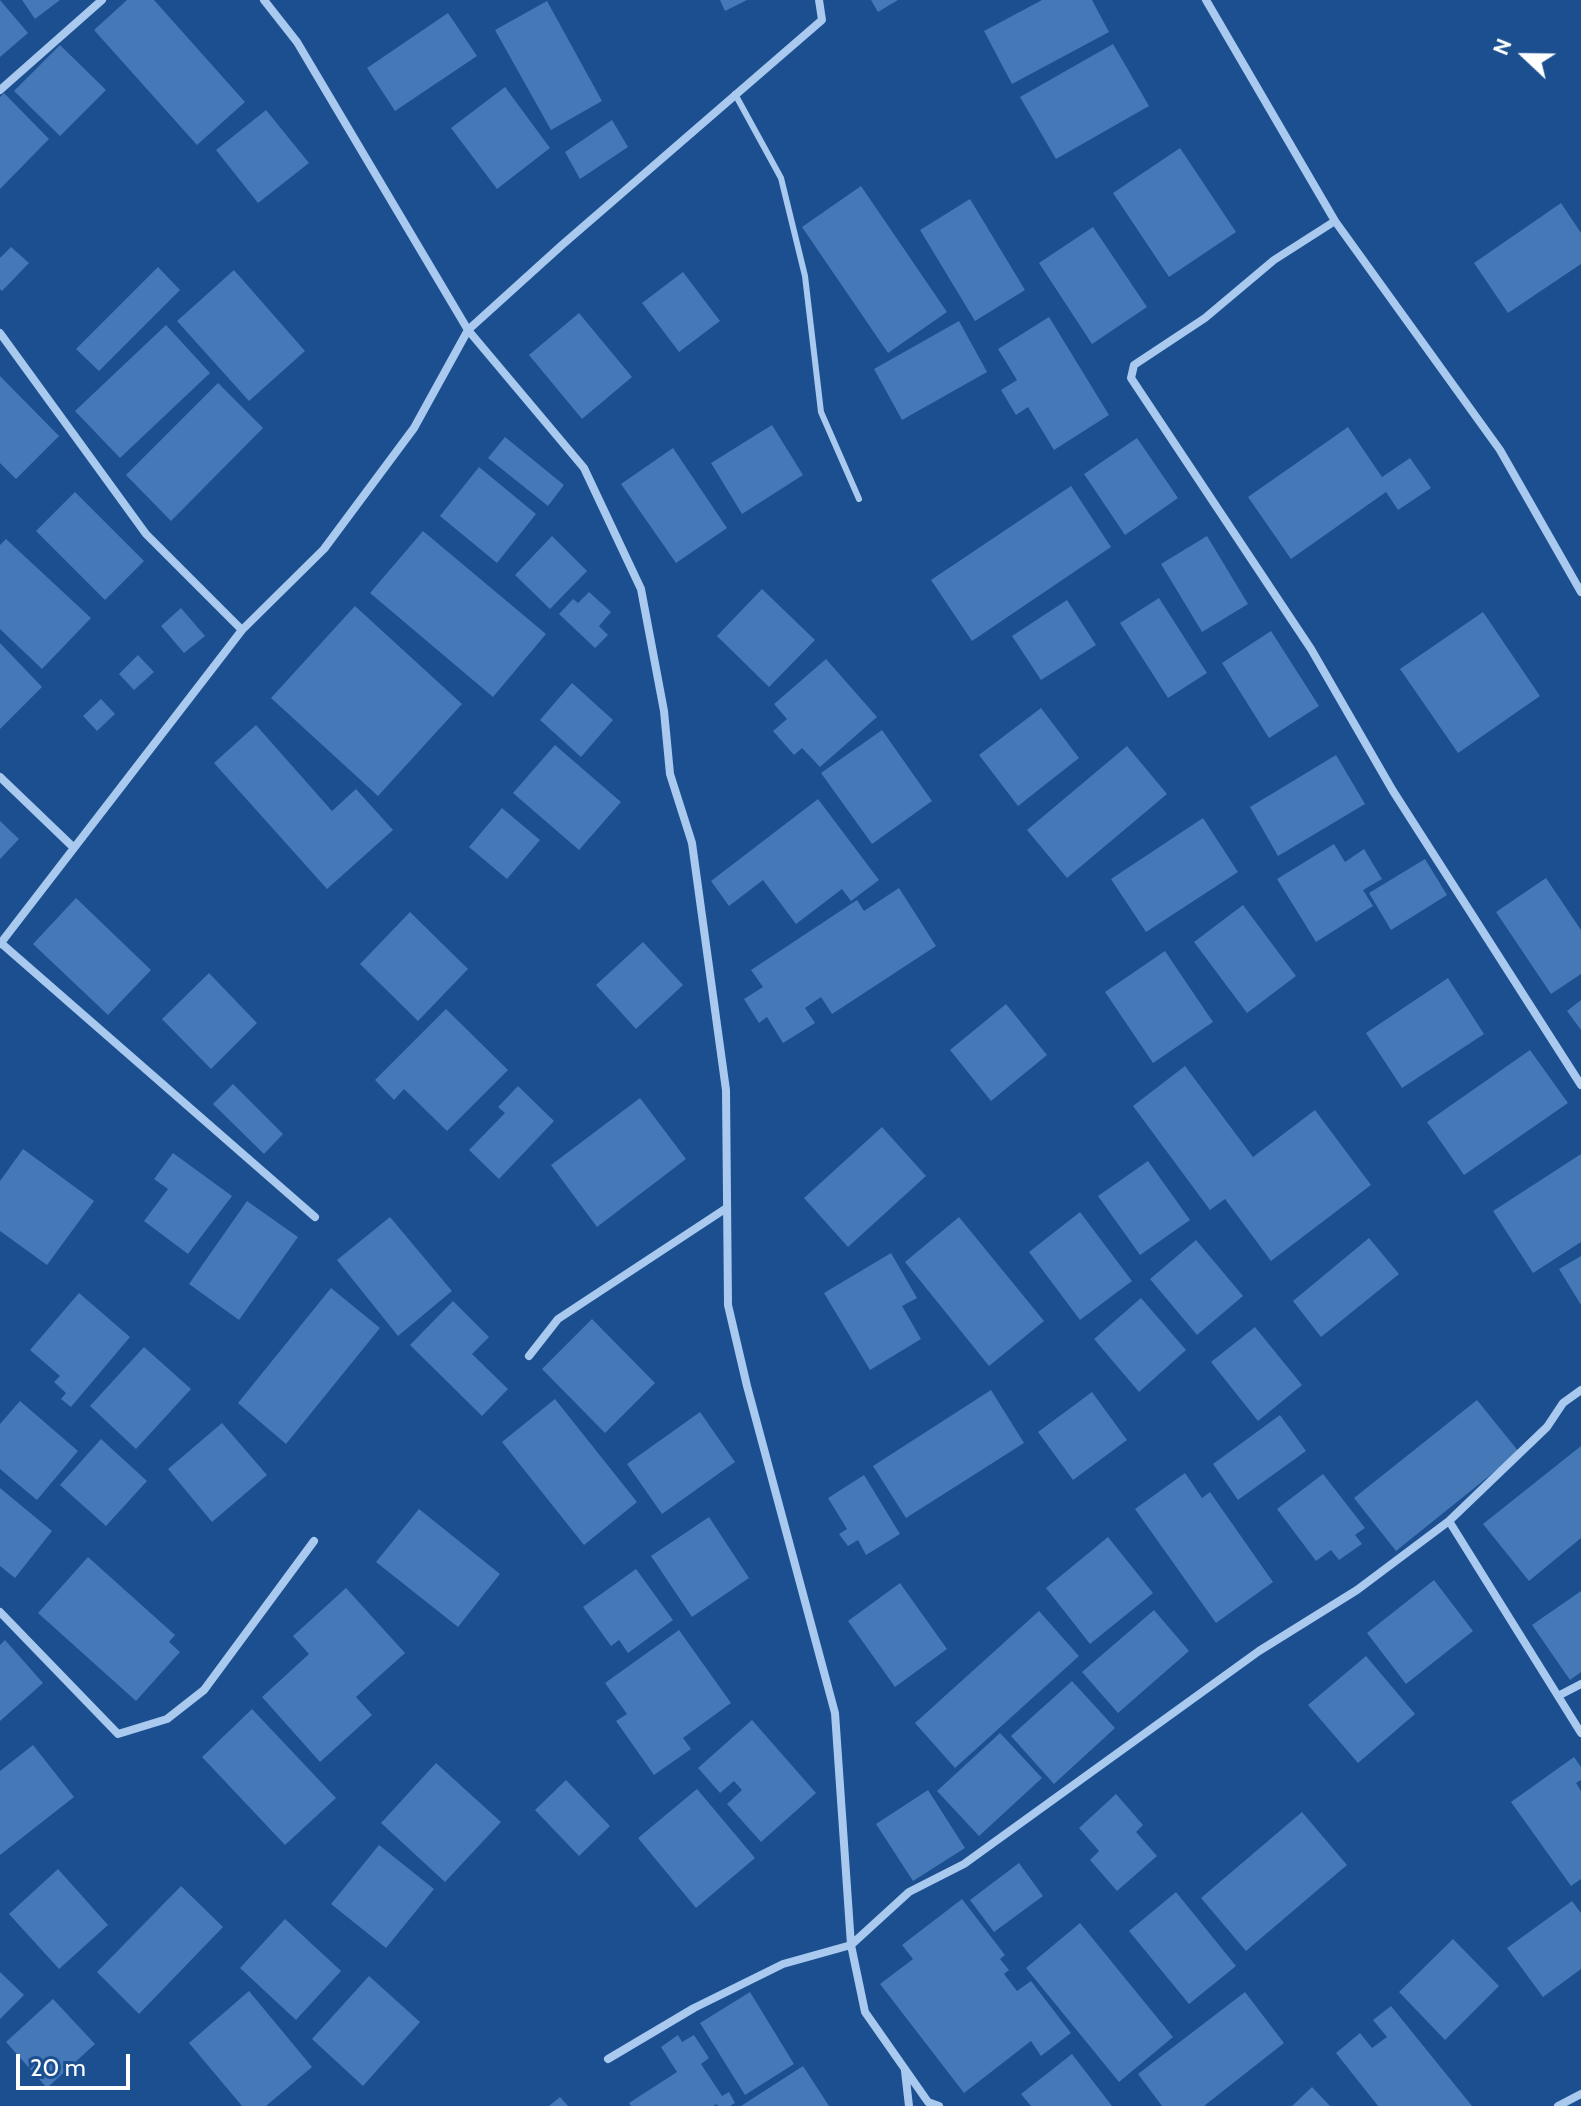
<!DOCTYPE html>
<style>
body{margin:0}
#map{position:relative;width:1581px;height:2106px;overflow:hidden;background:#1b4f8f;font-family:Cabin,sans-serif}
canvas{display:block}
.north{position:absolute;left:1485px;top:16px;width:80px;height:80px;-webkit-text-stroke:6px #1b4f8f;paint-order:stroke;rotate:292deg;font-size:22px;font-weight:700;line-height:32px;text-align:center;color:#fff}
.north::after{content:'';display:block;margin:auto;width:28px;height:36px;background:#fff;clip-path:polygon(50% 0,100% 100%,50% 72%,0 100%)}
.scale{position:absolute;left:16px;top:2054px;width:114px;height:36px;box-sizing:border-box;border:4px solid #fff;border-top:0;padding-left:10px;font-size:24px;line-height:28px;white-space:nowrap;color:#fff;-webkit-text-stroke:6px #1b4f8f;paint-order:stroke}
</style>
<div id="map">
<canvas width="1581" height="2106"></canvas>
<div class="north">N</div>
<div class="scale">20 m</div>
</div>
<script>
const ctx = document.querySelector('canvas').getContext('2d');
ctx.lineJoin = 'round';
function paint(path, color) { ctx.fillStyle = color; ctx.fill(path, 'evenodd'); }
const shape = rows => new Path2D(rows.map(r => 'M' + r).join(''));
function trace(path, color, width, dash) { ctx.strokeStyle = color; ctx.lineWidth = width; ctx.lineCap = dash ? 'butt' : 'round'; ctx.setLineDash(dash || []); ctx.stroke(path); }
paint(shape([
 [0,0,28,33,0,57],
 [22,0,60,0,35,19],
 [127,0,154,0,245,102,197,145,94,30],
 [720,0,747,0,725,11],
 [871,0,898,0,878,12],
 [1042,0,1092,0,1109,32,1012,84,984,31],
 [547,1,602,101,551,130,495,30],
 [448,13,477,56,395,111,367,68],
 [1113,44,1149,106,1056,159,1020,97],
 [60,45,106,90,60,136,14,91],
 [505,87,550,148,497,189,451,128],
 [4,93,49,139,0,189,0,97],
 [266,110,309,163,258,203,216,150],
 [612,120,628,147,580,179,565,152],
 [1180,148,1236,232,1169,277,1113,193],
 [861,186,947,312,888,353,802,227],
 [970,199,1025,290,975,321,920,230],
 [1561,203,1581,233,1581,264,1508,313,1474,263],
 [1093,227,1147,307,1092,344,1039,263],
 [11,247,29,263,2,291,0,289,0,258],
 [158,267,180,290,99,371,76,349],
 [234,270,305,351,249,401,177,321],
 [683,272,720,321,679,352,642,303],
 [579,313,632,377,582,419,529,355],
 [1049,317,1109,415,1054,450,1028,407,1016,415,1001,390,1017,380,998,349],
 [959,321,987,372,902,420,874,369],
 [166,325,210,373,120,458,75,411],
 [0,376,59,436,16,479,0,463],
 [218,383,263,428,171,521,126,475],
 [772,425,803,475,742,514,711,463],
 [1348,427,1382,477,1410,458,1431,488,1398,510,1386,492,1291,559,1248,497],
 [505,437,564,485,548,506,488,458],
 [1137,438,1178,498,1125,535,1084,474],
 [673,448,727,528,676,563,621,484],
 [479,467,536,514,497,563,440,516],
 [1071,486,1111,547,972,641,931,580],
 [75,492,144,561,105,600,36,531],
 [423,531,546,634,493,697,370,593],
 [552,536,587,571,550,609,515,575],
 [1207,536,1248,604,1202,632,1161,564],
 [6,539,91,618,42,669,0,629,0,545],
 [762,589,815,640,769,687,717,636],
 [589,592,611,612,599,626,608,635,595,648,559,614,573,599,578,603],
 [1159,598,1207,673,1168,698,1120,623],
 [1067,600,1096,645,1041,680,1012,636],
 [355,606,462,704,378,796,271,698],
 [181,608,205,636,184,653,161,626],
 [1483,612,1540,696,1458,753,1400,669],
 [1271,631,1319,706,1269,738,1222,663],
 [0,643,42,687,0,729],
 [138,655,154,672,134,690,119,674],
 [826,659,877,717,820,767,802,748,794,755,773,731,787,719,774,704],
 [572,683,613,720,581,757,540,720],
 [101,699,115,714,97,731,83,716],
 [1041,708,1079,758,1018,806,979,755],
 [256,725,332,811,356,789,393,830,327,889,214,763],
 [882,730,932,801,872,844,821,773],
 [555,745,621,802,579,850,513,793],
 [1127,746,1167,794,1067,878,1027,830],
 [1336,755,1365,804,1278,856,1250,807],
 [818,799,879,880,851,901,842,889,796,924,763,880,729,906,711,881],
 [502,808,540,840,507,879,469,847],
 [1203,818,1238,872,1146,932,1111,879],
 [0,821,19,839,0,859],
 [1334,844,1345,862,1364,849,1382,879,1363,890,1373,906,1316,942,1277,879],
 [1425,859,1447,895,1391,930,1369,893],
 [1546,878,1581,930,1581,974,1551,994,1496,912],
 [899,888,936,946,832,1014,821,997,805,1008,815,1023,783,1043,767,1017,759,1023,744,999,763,987,751,970,857,900,864,911],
 [76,898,151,970,108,1015,33,944],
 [1243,905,1296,976,1247,1013,1194,942],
 [410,912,468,969,418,1021,360,964],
 [643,942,683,985,636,1029,596,985],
 [1165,951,1213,1022,1153,1063,1105,992],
 [209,973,257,1023,211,1069,162,1019],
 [1448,978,1484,1034,1402,1088,1366,1033],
 [1581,1000,1581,1030,1567,1011],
 [1006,1004,1047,1055,991,1101,950,1050],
 [446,1009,508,1070,447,1131,404,1089,394,1100,375,1080],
 [1530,1050,1568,1103,1464,1175,1427,1122],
 [1185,1066,1253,1157,1315,1110,1371,1185,1271,1261,1225,1199,1210,1210,1133,1106],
 [233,1084,283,1134,264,1154,213,1104],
 [518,1086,554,1121,499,1179,469,1150,505,1113,498,1107],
 [640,1098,686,1159,597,1227,551,1165],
 [882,1127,926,1176,848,1247,804,1198],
 [23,1149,94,1201,47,1265,0,1231,0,1181],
 [173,1153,232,1196,188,1254,144,1221,168,1189,154,1179],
 [1581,1154,1581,1242,1533,1273,1493,1211],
 [1148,1161,1190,1220,1140,1255,1098,1196],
 [247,1201,298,1237,239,1320,189,1284],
 [1080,1212,1132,1281,1080,1320,1029,1252],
 [390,1217,452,1291,398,1336,337,1260],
 [959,1217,1044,1321,989,1366,905,1262],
 [1369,1238,1399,1274,1321,1337,1293,1301],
 [1196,1240,1243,1296,1197,1335,1150,1279],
 [891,1253,917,1298,902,1306,921,1339,870,1370,824,1293],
 [1581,1256,1581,1305,1559,1269],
 [331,1288,380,1328,286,1444,238,1403],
 [79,1293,130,1337,71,1407,61,1399,66,1393,54,1382,60,1376,30,1350],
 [1141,1298,1186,1350,1139,1392,1094,1339],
 [453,1301,489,1337,472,1354,508,1389,482,1416,410,1345],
 [592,1319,655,1383,605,1433,542,1369],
 [1255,1327,1302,1385,1258,1421,1211,1362],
 [144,1347,191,1389,136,1449,90,1406],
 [991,1390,1024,1443,906,1518,873,1466],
 [1092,1392,1127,1440,1073,1480,1038,1432],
 [555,1399,637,1502,584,1545,502,1442],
 [1477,1400,1519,1452,1396,1551,1354,1498],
 [20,1401,78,1451,37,1500,0,1469,0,1424],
 [700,1412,735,1462,662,1514,627,1464],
 [1280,1415,1306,1451,1238,1500,1213,1464],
 [222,1423,267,1475,212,1522,168,1469],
 [101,1439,147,1481,106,1526,60,1485],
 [1581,1446,1581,1538,1529,1581,1483,1524],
 [1185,1473,1202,1498,1210,1492,1273,1582,1216,1623,1135,1509],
 [1323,1474,1365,1528,1355,1535,1362,1544,1339,1560,1331,1550,1316,1561,1277,1509],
 [864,1475,900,1534,866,1555,858,1540,848,1546,839,1534,847,1529,828,1498],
 [0,1488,52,1531,15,1578,0,1566],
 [419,1509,500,1574,458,1627,376,1562],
 [709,1517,749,1578,692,1617,651,1556],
 [1108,1537,1153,1593,1090,1644,1046,1588],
 [88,1557,175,1635,169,1642,180,1652,136,1701,38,1613],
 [636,1569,673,1620,628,1653,619,1640,611,1646,583,1607],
 [1434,1580,1473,1631,1406,1684,1367,1633],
 [900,1583,947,1649,895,1687,848,1621],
 [346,1588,405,1653,356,1697,372,1715,320,1762,262,1697,309,1654,293,1636],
 [1581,1591,1581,1672,1570,1680,1532,1625],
 [1154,1610,1189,1651,1118,1713,1082,1672],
 [1039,1611,1079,1656,955,1768,915,1723],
 [679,1630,731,1703,683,1738,691,1749,654,1775,616,1721,627,1714,605,1683],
 [5,1640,43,1683,0,1721,0,1645],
 [1366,1656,1415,1714,1358,1763,1308,1705],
 [1072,1681,1115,1728,1054,1784,1011,1736],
 [252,1709,336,1798,285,1845,202,1757],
 [752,1720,816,1793,761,1842,727,1804,742,1790,734,1781,720,1793,698,1768],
 [1000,1733,1042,1778,979,1836,937,1791],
 [33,1745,74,1797,0,1855,0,1771],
 [1574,1757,1581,1767,1581,1780,1576,1783,1581,1791,1581,1879,1571,1886,1511,1802],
 [436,1763,501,1822,445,1882,381,1823],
 [566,1780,610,1826,579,1856,535,1810],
 [697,1789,755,1858,696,1908,638,1838],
 [928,1790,965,1848,913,1881,876,1824],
 [1116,1794,1143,1825,1136,1832,1157,1856,1117,1891,1090,1860,1099,1851,1079,1828],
 [1302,1812,1347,1865,1246,1951,1201,1898],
 [379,1845,434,1889,386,1948,331,1904],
 [1019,1863,1043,1896,994,1932,970,1900],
 [58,1869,108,1925,59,1969,9,1914],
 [181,1886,223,1927,139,2014,97,1972],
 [1176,1892,1236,1966,1189,2004,1129,1931],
 [962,1899,1005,1955,1000,1959,1009,1970,1004,1974,1017,1991,1031,1981,1071,2033,1041,2056,1031,2041,964,2093,880,1984,913,1959,902,1945],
 [1572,1901,1581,1913,1581,1969,1543,1997,1507,1948],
 [285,1919,341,1971,296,2020,240,1968],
 [1080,1923,1173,2037,1119,2082,1026,1968],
 [1453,1939,1499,1986,1445,2040,1399,1992],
 [0,1972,24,1995,0,2019],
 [369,1976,420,2022,363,2086,312,2039],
 [249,1991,312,2067,266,2106,242,2106,189,2043],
 [750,1992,794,2064,745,2095,700,2023],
 [1245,1992,1284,2043,1204,2106,1162,2106,1138,2074],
 [53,1999,95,2044,47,2088,6,2042],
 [1391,2006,1472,2106,1378,2106,1336,2053,1360,2033,1372,2048,1387,2037,1373,2020],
 [678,2035,682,2042,694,2035,709,2058,701,2064,722,2096,729,2092,735,2103,730,2106,718,2106,717,2104,713,2106,631,2106,629,2103,677,2072,661,2047],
 [1072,2054,1112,2106,1031,2106,1021,2094],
 [803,2066,829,2106,741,2106],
 [1312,2087,1330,2106,1292,2106],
 [560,2097,568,2106,549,2106]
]), '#4478b7');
trace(shape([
 [735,94,781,178,805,276,821,412,859,499]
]), '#a9c9ee', 6);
trace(shape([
 [264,0,297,42,468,330,584,468,641,589,664,711,670,774,692,843,726,1090,728,1305,747,1386,835,1713,851,1945,865,2012,928,2102,939,2106],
 [1206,0,1335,221,1500,450,1581,592],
 [0,90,102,0],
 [1335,221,1274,260,1205,318,1134,365,1131,378,1311,649,1393,791,1581,1085],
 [0,333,146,534,242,630],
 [0,777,73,847],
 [1,943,315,1217],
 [0,944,242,630,324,549,414,428,468,330,562,245,822,20,819,0],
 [529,1356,558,1319,725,1209],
 [1449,1521,1581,1733],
 [0,1612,118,1734,167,1719,204,1690,314,1541],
 [1558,1696,1581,1684],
 [608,2059,694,2008,783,1964,851,1945,909,1892,964,1864,1259,1651,1357,1590,1449,1521,1547,1427,1563,1403,1581,1390],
 [905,2071,909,2106],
 [1558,2106,1581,2094]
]), '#a9c9ee', 8);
</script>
